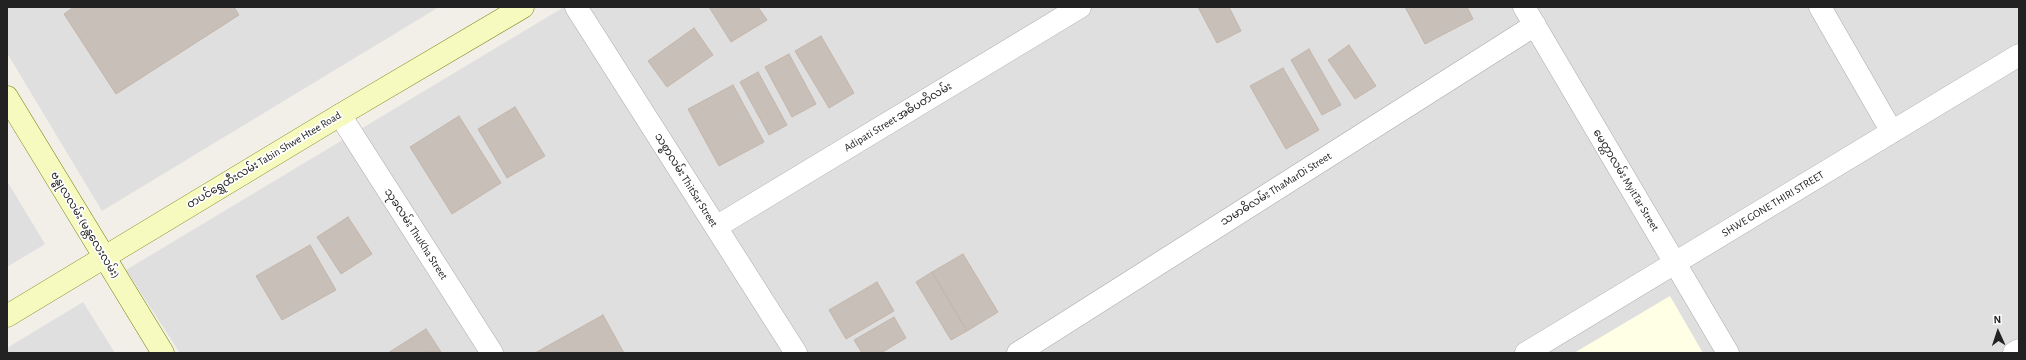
<!DOCTYPE html>
<meta charset="utf-8">
<style>
body{margin:0}
#map{position:relative;width:2026px;height:360px;overflow:hidden;background:#f2efe9;font-family:"Alegreya Sans",sans-serif}
canvas{display:block}
.frame{position:absolute;inset:0;border:8px solid #222;pointer-events:none}
.north{position:absolute;left:1978px;top:312px;width:40px;height:40px;-webkit-text-stroke:3px #fff;paint-order:stroke;rotate:357deg;font-size:11px;font-weight:700;line-height:16px;text-align:center;color:#222}
.north::after{content:'';display:block;margin:auto;width:14px;height:18px;background:#222;clip-path:polygon(50% 0,100% 100%,50% 72%,0 100%)}
</style>
<div id="map">
<canvas width="2026" height="360"></canvas>
<div class="frame"></div>
<div class="north">N</div>
</div>
<script>
const ctx = document.querySelector('canvas').getContext('2d');
ctx.lineJoin = 'round';
function paint(path, color) { ctx.fillStyle = color; ctx.fill(path, 'evenodd'); }
const shape = rows => new Path2D(rows.map(r => 'M' + r).join(''));
function trace(path, color, width, dash) { ctx.strokeStyle = color; ctx.lineWidth = width; ctx.lineCap = dash ? 'butt' : 'round'; ctx.setLineDash(dash || []); ctx.stroke(path); }
function label(font, color, halo, rows, align = 'center') {
  ctx.font = font + ' "Alegreya Sans","Noto Sans Myanmar",sans-serif'; ctx.lineWidth = 3.5; ctx.setLineDash([]); ctx.textBaseline = 'middle'; ctx.strokeStyle = halo; ctx.fillStyle = color; for (const [text, x, y, turn = 0] of rows) {
    ctx.save(); ctx.translate(x, y); ctx.rotate((+turn || 0) * Math.PI / 180); ctx.textAlign = isNaN(turn) ? turn : align; if (halo) ctx.strokeText(text, 0, 0); ctx.fillText(text, 0, 0); ctx.restore();
  }
}
paint(shape([
 [7,7,439,7,102,211,7,53],
 [564,7,2019,7,2019,353,180,353,126,270],
 [7,181,45,244,7,267],
 [83,302,115,353,7,353,7,348]
]), '#e0dfdf');
paint(shape([
 [1670,296,1703,353,1574,353]
]), '#ffffe5');
const building = shape([
 [74,7,234,7,239,15,116,94,64,14,74,7],
 [709,7,758,7,767,20,731,42,709,7],
 [1198,7,1229,7,1241,31,1217,43,1198,7],
 [1405,7,1467,7,1473,19,1425,44,1405,7],
 [694,28,713,55,667,87,648,61,694,28],
 [821,36,854,93,829,108,795,51,821,36],
 [1349,45,1376,86,1355,99,1328,60,1349,45],
 [1309,49,1341,105,1322,115,1291,60,1309,49],
 [789,54,816,104,792,117,765,67,789,54],
 [1283,68,1319,130,1286,149,1250,86,1283,68],
 [758,72,787,125,769,135,740,82,758,72],
 [733,85,764,142,719,166,688,109,733,85],
 [515,107,545,156,507,178,478,129,515,107],
 [459,116,501,183,452,214,410,147,459,116],
 [348,217,372,254,341,274,317,237,348,217],
 [310,245,336,290,282,320,256,276,310,245],
 [963,254,998,312,967,331,932,272,963,254],
 [932,272,967,331,951,340,916,282,932,272],
 [877,282,894,311,846,339,829,310,877,282],
 [603,315,624,353,535,353,603,315],
 [894,317,906,338,881,353,862,353,854,340,894,317],
 [426,329,441,352,388,353,426,329]
]);
paint(building, '#c7bfb8');
trace(building, '#c4b6ab', 1);
const street = shape([
 [576,7,796,353],
 [1524,7,1728,353],
 [1820,7,1892,132],
 [340,115,492,353],
 [716,227,1080,7],
 [1018,353,1535,25],
 [1526,353,2019,55],
 [2014,353,2019,350]
]);
const secondary = shape([
 [7,97,163,353],
 [7,316,340,115,523,7]
]);
trace(street, '#a9a9a9', 23);
trace(secondary, '#707d05', 23);
trace(street, '#fff', 22);
trace(secondary, '#f7fabf', 22);
label('11px', '#222', '#fff', [
 ["Adipati Street အဓိပတိလမ်း",898,117,-31],
 ["တပင်ရွှေထီးလမ်း Tabin Shwe Htee Road",264,160,-31],
 ["သစ္စာလမ်း ThitSar Street",686,180,58],
 ["မေတ္တာလမ်း MyitTar Street",1626,180,59],
 ["သမာဓိလမ်း ThaMarDi Street",1276,189,-32],
 ["SHWE GONE THIRI STREET",1773,204,-31],
 ["ဗန္ဓုလလမ်း (မန္တလေးလမ်း)",85,225,59],
 ["သုခလမ်း ThuKha Street",416,234,57]
]);
</script>
